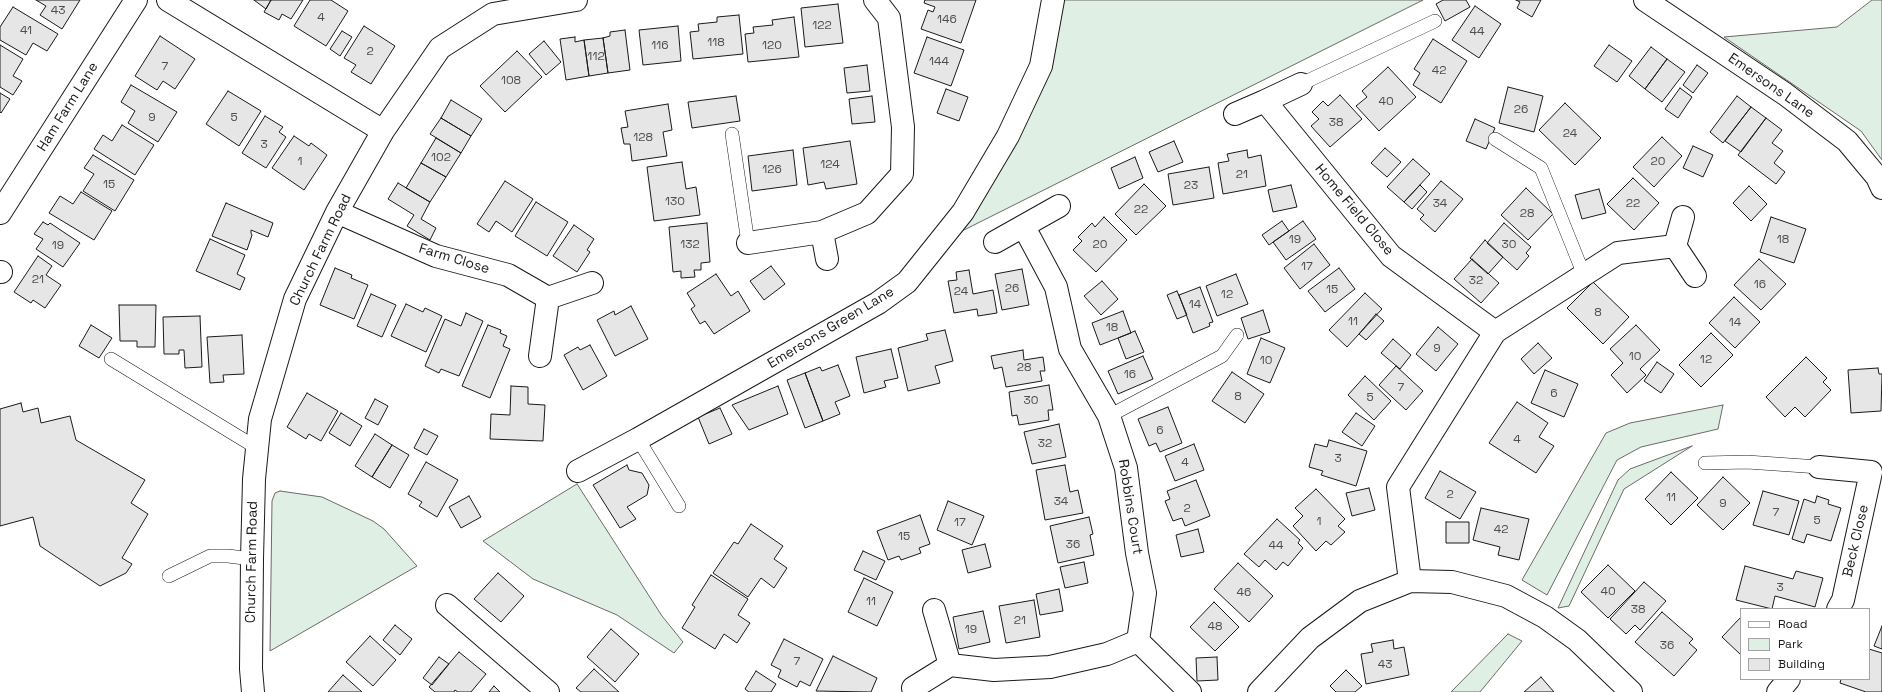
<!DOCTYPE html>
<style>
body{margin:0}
#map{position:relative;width:1882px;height:692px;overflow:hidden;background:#fff;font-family:"Space Grotesk",sans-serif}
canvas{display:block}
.legend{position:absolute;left:1740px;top:608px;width:130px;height:72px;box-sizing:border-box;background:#fff;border:1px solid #a3a3a3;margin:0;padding:5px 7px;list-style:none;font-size:12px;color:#1a1a1a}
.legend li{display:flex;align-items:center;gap:8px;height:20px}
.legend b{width:20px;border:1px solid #a3a3a3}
</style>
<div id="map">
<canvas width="1882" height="692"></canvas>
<ul class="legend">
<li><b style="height:5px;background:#fff"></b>Road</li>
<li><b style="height:11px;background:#e0efe3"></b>Park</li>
<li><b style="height:11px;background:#e6e6e6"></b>Building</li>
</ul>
</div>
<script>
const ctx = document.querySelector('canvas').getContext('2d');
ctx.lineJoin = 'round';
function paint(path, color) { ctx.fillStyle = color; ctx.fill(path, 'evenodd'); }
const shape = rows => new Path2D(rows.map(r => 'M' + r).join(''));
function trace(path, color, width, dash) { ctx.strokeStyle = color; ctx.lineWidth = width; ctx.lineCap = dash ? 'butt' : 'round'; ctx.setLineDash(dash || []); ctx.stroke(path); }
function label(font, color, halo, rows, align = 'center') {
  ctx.font = font + ' "Space Grotesk",sans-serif'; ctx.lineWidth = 3; ctx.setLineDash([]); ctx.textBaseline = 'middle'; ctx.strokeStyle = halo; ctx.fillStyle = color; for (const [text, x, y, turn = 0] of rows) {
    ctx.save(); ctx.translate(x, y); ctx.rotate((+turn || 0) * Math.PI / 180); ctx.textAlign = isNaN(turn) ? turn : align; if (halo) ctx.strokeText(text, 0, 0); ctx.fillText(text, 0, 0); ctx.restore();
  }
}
const green = shape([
 [1060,0,1423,0,958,233,1060,0],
 [1872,0,1882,0,1882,160,1861,131,1724,37,1837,27,1872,0],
 [1723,405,1718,429,1641,447,1617,460,1547,595,1522,580,1606,433,1630,423,1723,405],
 [1692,446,1624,489,1569,606,1558,608,1618,480,1630,469,1692,446],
 [577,484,662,616,683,642,674,653,617,615,533,579,483,541,577,484],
 [280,491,322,497,373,521,384,529,417,566,270,651,272,501,275,493,280,491],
 [1508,634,1522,641,1480,692,1451,692,1508,634]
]);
paint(green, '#e0efe3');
trace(green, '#6a6a6a', 1);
const building = shape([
 [36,0,80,0,62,29,40,15,46,6,36,0],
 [254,0,271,0,266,9,254,0],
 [271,0,303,0,291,19,282,14,279,20,264,12,271,0],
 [310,0,331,0,348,11,326,46,294,26,310,0],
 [925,0,976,0,961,43,921,29,928,10,933,12,935,7,924,3,925,0],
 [1443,0,1466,0,1470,7,1445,21,1436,4,1443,0],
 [1516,0,1541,0,1532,17,1517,8,1520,2,1516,0],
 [838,4,843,43,805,47,801,8,838,4],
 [1475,6,1501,24,1479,58,1452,40,1475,6],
 [13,7,58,34,47,51,33,43,26,55,0,40,0,27,13,7],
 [739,15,743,54,693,59,690,32,699,31,698,24,717,22,717,17,739,15],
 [794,17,799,57,748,62,745,34,754,33,753,27,773,25,772,20,794,17],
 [364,26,395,46,371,84,351,72,356,65,344,58,364,26],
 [678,26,681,61,643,65,639,30,678,26],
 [625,30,630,70,608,73,603,38,610,36,610,32,625,30],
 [342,31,352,37,340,56,330,49,342,31],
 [160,36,195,59,175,89,163,81,157,90,135,76,160,36],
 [575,37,575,42,584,40,589,76,566,80,560,39,575,37],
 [927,37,964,50,951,86,914,73,927,37],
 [603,38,608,73,589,76,584,40,603,38],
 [1433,39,1467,61,1441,103,1413,85,1420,73,1414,69,1433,39],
 [544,41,561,62,546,75,529,54,544,41],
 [0,45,23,59,13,76,22,81,13,95,0,87,0,45],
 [1609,45,1632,61,1617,82,1594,66,1609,45],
 [1651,47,1667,59,1645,89,1629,76,1651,47],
 [517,51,542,77,505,112,480,86,517,51],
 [1667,59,1685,72,1662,102,1645,89,1667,59],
 [867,65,870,91,847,93,844,68,867,65],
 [1697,65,1708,73,1693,93,1683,85,1697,65],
 [1388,67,1416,97,1379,131,1356,106,1367,97,1362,91,1388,67],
 [131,85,177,112,158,142,128,123,135,111,121,102,131,85],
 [1508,87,1543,96,1534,132,1499,123,1508,87],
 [1680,88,1692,97,1678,118,1665,109,1680,88],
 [946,89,968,97,959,121,937,113,946,89],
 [228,91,261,111,239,146,206,124,228,91],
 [0,93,10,99,1,113,0,112,0,93],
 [1340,95,1362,119,1330,147,1311,126,1319,119,1312,112,1323,101,1328,106,1340,95],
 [736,96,740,121,692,128,688,102,736,96],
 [872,96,875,122,852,124,849,99,872,96],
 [1737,96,1751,107,1723,143,1710,132,1737,96],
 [451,100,482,119,471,136,441,118,451,100],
 [1565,103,1601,138,1575,165,1539,130,1565,103],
 [668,104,672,130,663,132,667,156,632,161,630,144,624,144,621,128,628,127,625,111,668,104],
 [1751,107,1766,118,1741,152,1725,141,1751,107],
 [265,116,283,127,279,132,286,137,266,168,242,153,265,116],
 [441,118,471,136,461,153,430,134,441,118],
 [1766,118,1782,130,1772,143,1783,151,1774,163,1785,172,1776,184,1738,155,1766,118],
 [1475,119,1495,128,1486,149,1466,141,1475,119],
 [122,125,154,145,135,175,94,149,103,135,112,141,122,125],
 [294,136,309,146,311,143,327,155,304,190,272,168,294,136],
 [1662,137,1682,156,1654,187,1633,167,1662,137],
 [436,138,461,153,446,177,421,163,436,138],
 [850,141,857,184,826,189,824,182,808,185,803,148,850,141],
 [1174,141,1183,162,1158,172,1149,152,1174,141],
 [1693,146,1713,155,1703,177,1683,168,1693,146],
 [1385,148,1401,162,1387,177,1371,163,1385,148],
 [793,150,797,185,752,191,748,156,793,150],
 [1247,150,1248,158,1261,155,1266,186,1223,194,1218,163,1229,161,1227,154,1247,150],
 [93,155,134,180,115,211,83,191,94,174,84,168,93,155],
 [1135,157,1143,178,1119,189,1111,168,1135,157],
 [1413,159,1430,174,1404,202,1387,187,1413,159],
 [682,162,686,189,696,187,700,215,654,221,647,167,682,162],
 [421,163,446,177,430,202,406,188,421,163],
 [1209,167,1214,198,1173,205,1168,174,1209,167],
 [1633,178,1659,203,1634,230,1607,204,1633,178],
 [505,181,533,199,512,232,496,221,489,232,477,224,505,181],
 [1441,181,1463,199,1435,232,1420,219,1424,215,1417,209,1441,181],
 [398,183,430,202,421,219,436,228,430,240,407,226,414,215,388,199,398,183],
 [1144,184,1166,206,1136,235,1115,214,1144,184],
 [1291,185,1297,207,1273,212,1268,190,1291,185],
 [1420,185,1427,192,1412,209,1404,202,1420,185],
 [1749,186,1767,204,1751,221,1733,203,1749,186],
 [1526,188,1553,214,1528,240,1501,215,1526,188],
 [1599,189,1606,213,1582,219,1575,195,1599,189],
 [81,192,112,211,94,240,49,213,60,196,73,204,81,192],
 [536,202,568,222,547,256,515,236,536,202],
 [226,203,273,223,268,237,251,230,251,233,252,235,247,250,212,236,226,203],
 [1104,217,1127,240,1096,272,1073,250,1082,241,1078,237,1092,223,1095,227,1104,217],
 [1771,217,1806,229,1794,263,1760,252,1771,217],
 [1282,221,1289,231,1269,245,1262,235,1282,221],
 [1303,221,1316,239,1286,260,1273,242,1303,221],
 [43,222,48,225,50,223,80,243,63,267,36,249,43,239,34,234,43,222],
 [707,223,710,262,701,263,701,270,694,270,695,277,681,278,681,271,673,272,669,227,707,223],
 [1504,223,1531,247,1526,253,1529,256,1517,270,1487,243,1504,223],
 [574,225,594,239,587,250,590,252,577,272,553,256,574,225],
 [210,239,245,255,237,274,245,278,240,290,196,271,210,239],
 [1485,240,1503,257,1488,274,1470,258,1485,240],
 [1314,244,1330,265,1300,289,1284,268,1314,244],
 [38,256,52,266,46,275,61,285,45,308,33,300,31,303,14,292,38,256],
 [1472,259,1499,283,1481,303,1454,279,1472,259],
 [1759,259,1786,284,1761,310,1734,285,1759,259],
 [771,266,785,284,764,300,750,281,771,266],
 [335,268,352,275,351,278,368,285,354,319,320,305,335,268],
 [1339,268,1355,289,1325,312,1308,291,1339,268],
 [1022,269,1029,305,1002,310,995,274,1022,269],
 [969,270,973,294,993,290,997,313,978,316,977,309,954,313,948,281,957,280,956,272,969,270],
 [716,274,731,296,738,291,750,311,714,334,705,321,700,324,691,309,695,306,687,293,716,274],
 [1236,274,1248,304,1217,316,1206,286,1236,274],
 [1102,281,1118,299,1101,315,1084,296,1102,281],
 [1593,282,1629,317,1603,344,1567,308,1593,282],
 [1200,287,1213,322,1209,323,1210,326,1193,333,1179,295,1200,287],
 [1177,291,1187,315,1177,319,1167,295,1177,291],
 [1365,293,1382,309,1347,347,1329,330,1365,293],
 [371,294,396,305,382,337,357,326,371,294],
 [1734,297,1760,322,1735,348,1709,323,1734,297],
 [406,304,423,312,425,308,442,316,426,352,391,336,406,304],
 [119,305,156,305,155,347,137,347,137,341,120,341,119,305],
 [631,306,648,339,615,356,597,320,614,311,615,315,631,306],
 [1263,310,1270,332,1248,339,1241,318,1263,310],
 [1123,311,1131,333,1100,345,1092,323,1123,311],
 [466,313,483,321,459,376,441,369,439,373,425,366,445,319,461,326,466,313],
 [1376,314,1384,321,1366,340,1359,334,1376,314],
 [200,316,202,367,185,368,184,350,179,350,179,354,164,354,163,317,200,316],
 [91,325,112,338,99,358,79,346,91,325],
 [488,325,501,330,500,333,507,336,503,346,510,349,490,398,462,386,488,325],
 [1636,325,1660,350,1640,369,1646,375,1627,393,1611,375,1623,363,1610,349,1636,325],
 [1438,327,1458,344,1436,371,1416,354,1438,327],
 [945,330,953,361,935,366,940,383,908,391,898,348,928,340,926,334,945,330],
 [1135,331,1144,352,1126,359,1118,338,1135,331],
 [1711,333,1733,355,1701,387,1679,365,1711,333],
 [242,335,244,374,223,375,224,382,210,383,207,337,242,335],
 [1261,338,1285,348,1270,383,1247,374,1261,338],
 [1393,339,1411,355,1400,369,1381,353,1393,339],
 [1538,343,1552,358,1534,374,1521,359,1538,343],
 [590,345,607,376,583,390,564,355,578,347,580,350,590,345],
 [891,349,898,378,884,381,886,387,864,393,856,357,891,349],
 [1023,350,1024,360,1043,357,1045,371,1040,371,1042,381,1006,387,1002,367,994,369,991,356,1023,350],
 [1143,356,1153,379,1118,394,1108,371,1143,356],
 [1806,357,1827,378,1823,382,1831,390,1805,417,1795,407,1785,417,1766,397,1806,357],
 [1657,362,1674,374,1661,393,1644,381,1657,362],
 [838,365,850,396,835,402,840,414,823,421,805,373,820,367,822,371,838,365],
 [1396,366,1423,391,1406,410,1379,385,1396,366],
 [1878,368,1879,374,1882,374,1881,411,1851,413,1848,370,1878,368],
 [1545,370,1578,384,1564,417,1531,403,1545,370],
 [1232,372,1264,394,1245,423,1212,401,1232,372],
 [805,373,823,421,805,428,787,380,805,373],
 [1365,376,1391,401,1374,420,1348,395,1365,376],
 [1049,385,1053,410,1048,410,1049,420,1019,425,1017,415,1012,416,1009,392,1049,385],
 [511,386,528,387,528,404,545,405,543,441,490,439,491,414,510,415,511,386],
 [778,386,788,414,749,430,732,405,778,386],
 [307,393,338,411,321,441,309,434,306,439,287,427,307,393],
 [375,399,388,406,378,425,365,418,375,399],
 [1517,402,1548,423,1539,437,1554,446,1536,473,1489,443,1517,402],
 [21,403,23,412,38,408,41,423,70,416,76,440,145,480,131,503,148,514,122,558,132,564,126,573,100,586,40,546,33,517,0,526,0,409,21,403],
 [1168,407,1182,443,1160,452,1156,443,1149,446,1138,419,1168,407],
 [720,408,732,434,709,444,698,417,720,408],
 [341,413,362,426,350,446,329,433,341,413],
 [1356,413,1375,426,1362,446,1342,432,1356,413],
 [1059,424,1066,457,1032,464,1024,432,1059,424],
 [424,429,438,436,427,455,414,448,424,429],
 [375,434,392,445,372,477,355,466,375,434],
 [1329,440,1367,451,1356,486,1321,475,1323,471,1309,467,1315,444,1327,447,1329,440],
 [1194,444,1204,470,1175,481,1165,456,1194,444],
 [392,445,409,455,390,488,372,477,392,445],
 [426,462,458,480,437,517,419,506,422,502,408,494,426,462],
 [627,465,629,470,642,473,649,485,647,495,627,507,636,519,620,528,593,485,627,465],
 [1065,465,1070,492,1078,490,1083,513,1045,520,1036,470,1065,465],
 [1440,471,1476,492,1460,519,1425,498,1440,471],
 [1671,472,1698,498,1671,525,1645,499,1671,472],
 [1723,477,1750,503,1723,530,1697,505,1723,477],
 [1196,480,1210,516,1185,526,1182,518,1173,521,1165,501,1170,499,1167,491,1196,480],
 [1369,488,1375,510,1352,516,1346,493,1369,488],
 [1316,489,1345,519,1338,526,1345,532,1331,545,1326,541,1316,551,1293,526,1303,516,1295,508,1316,489],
 [1763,491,1799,501,1789,535,1753,525,1763,491],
 [469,496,481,517,461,528,449,507,469,496],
 [1817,496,1829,500,1828,504,1841,508,1831,541,1807,534,1804,543,1792,539,1804,499,1815,503,1817,496],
 [948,501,984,516,972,545,937,530,948,501],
 [1481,508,1529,519,1519,560,1498,555,1500,547,1473,540,1481,508],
 [920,515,930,544,919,548,921,553,901,560,899,556,888,560,877,531,920,515],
 [1089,517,1093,534,1090,535,1094,555,1058,563,1050,526,1089,517],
 [1277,519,1300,540,1298,543,1303,548,1288,566,1283,562,1276,570,1265,560,1259,567,1244,554,1277,519],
 [1446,522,1469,522,1469,543,1446,543,1446,522],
 [751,524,783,546,774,559,787,568,774,588,761,578,748,597,713,573,734,542,738,544,751,524],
 [1198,529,1204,552,1181,557,1176,535,1198,529],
 [985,544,991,567,968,573,962,550,985,544],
 [863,551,885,561,876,580,854,570,863,551],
 [1084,562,1088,583,1065,588,1060,567,1084,562],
 [1238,563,1273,596,1249,622,1214,589,1238,563],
 [1608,565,1635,591,1608,618,1581,592,1608,565],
 [1745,566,1793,579,1796,571,1823,578,1815,607,1775,596,1772,609,1736,600,1745,566],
 [498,573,524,596,501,622,474,599,498,573],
 [711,575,748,599,738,615,750,623,737,643,724,634,715,649,682,628,695,607,692,605,711,575],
 [864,578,893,592,877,626,848,612,864,578],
 [1644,582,1666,601,1640,630,1635,625,1626,634,1610,619,1644,582],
 [1059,589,1063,611,1040,615,1036,594,1059,589],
 [1034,600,1040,637,1006,643,999,606,1034,600],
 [1214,602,1239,627,1215,651,1190,627,1214,602],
 [983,611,990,642,959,649,953,617,983,611],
 [1662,612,1693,639,1689,643,1697,650,1674,676,1635,642,1662,612],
 [1741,617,1741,655,1722,637,1741,617],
 [395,625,412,639,400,655,383,640,395,625],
 [1882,626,1882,649,1874,646,1882,626],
 [611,629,639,654,615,682,587,657,611,629],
 [370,636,396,660,373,686,346,662,370,636],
 [784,639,823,659,810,686,800,681,797,687,778,677,781,670,771,665,784,639],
 [1393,640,1394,649,1404,647,1409,675,1366,684,1361,654,1373,652,1371,644,1393,640],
 [1869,649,1882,653,1882,692,1866,692,1840,683,1841,679,1869,679,1869,649],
 [459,652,486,674,471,692,458,692,455,690,454,692,435,692,429,687,459,652],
 [833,656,877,678,871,692,816,691,833,656],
 [439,657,449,664,432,685,423,678,439,657],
 [1217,657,1218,680,1197,681,1196,658,1217,657],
 [594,669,619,692,581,692,576,688,594,669],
 [1346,670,1362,686,1355,692,1336,692,1330,686,1346,670],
 [756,671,776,684,771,692,749,692,745,689,756,671],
 [343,675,362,692,328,692,343,675],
 [1541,677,1554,692,1524,692,1541,677],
 [494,686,500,692,489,692,494,686]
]);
paint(building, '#e6e6e6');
trace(building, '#1a1a1a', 1);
const service = shape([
 [1301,84,1435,21],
 [732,134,748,243],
 [1495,139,1541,168,1584,275],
 [111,359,257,448],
 [1109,416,1222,356,1237,335],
 [638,439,679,506],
 [1705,463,1747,462,1819,467],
 [169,576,210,556,228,556,252,559]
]);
const minor = shape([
 [168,0,383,131],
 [1645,0,1785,94,1847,141,1877,177,1882,188],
 [1301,84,1265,101,1391,256,1495,332],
 [1235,114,1265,101],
 [337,212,436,256,508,275,548,298,592,283],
 [0,213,136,0],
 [1683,217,1675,246,1695,276],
 [1024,227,1056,287,1070,349,1109,416,1126,468,1137,553,1145,593,1138,641,1190,692],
 [822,232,827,259],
 [995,242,1059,206],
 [748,243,822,232,867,213,902,174,903,127,889,18,875,0],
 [0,272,1,272],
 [540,356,548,298],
 [1819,467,1871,472,1843,600,1838,609],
 [578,471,638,439,878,303,907,282,963,212,1008,136,1041,66,1053,0],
 [1410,581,1398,487,1495,332,1618,253,1675,246],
 [447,605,548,692],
 [934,610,950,665,994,670,1050,667,1107,654,1138,641],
 [913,688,950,665],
 [253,692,251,669,252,559,254,479,260,419,295,299,337,212,383,131,440,48,493,14,576,0],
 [1259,692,1310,638,1360,601,1410,581,1452,582,1506,596,1545,617,1577,640,1631,692],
 [1778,692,1789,679]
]);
trace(service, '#1a1a1a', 14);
trace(minor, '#1a1a1a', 24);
trace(service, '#fff', 13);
trace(minor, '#fff', 22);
label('12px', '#4d4d4d', null, [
 ["43",58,11],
 ["4",321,18],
 ["146",947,20],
 ["122",822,26],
 ["41",26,31],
 ["44",1477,32],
 ["118",716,43],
 ["116",660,46],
 ["120",772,46],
 ["2",370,52],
 ["112",596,57],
 ["144",939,62],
 ["7",165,67],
 ["42",1439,71],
 ["108",511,81],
 ["40",1386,102],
 ["26",1521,110],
 ["9",152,118],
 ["5",234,118],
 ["38",1336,123],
 ["24",1570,134],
 ["128",643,138],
 ["3",264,145],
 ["102",441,158],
 ["1",300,162],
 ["20",1658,162],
 ["124",830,165],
 ["126",772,170],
 ["21",1242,175],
 ["15",109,185],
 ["23",1191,186],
 ["130",675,202],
 ["34",1440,204],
 ["22",1633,204],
 ["22",1141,210],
 ["28",1527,214],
 ["19",1295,240],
 ["18",1783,240],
 ["132",690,245],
 ["20",1100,245],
 ["30",1509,245],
 ["19",58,246],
 ["17",1307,267],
 ["21",38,280],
 ["32",1476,281],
 ["16",1760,285],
 ["26",1012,289],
 ["15",1332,290],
 ["24",961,292],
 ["12",1227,295],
 ["14",1195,305],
 ["8",1598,313],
 ["11",1353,322],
 ["14",1735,323],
 ["18",1112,328],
 ["9",1437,349],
 ["10",1635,357],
 ["12",1706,360],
 ["10",1266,361],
 ["28",1024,368],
 ["16",1130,375],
 ["7",1401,388],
 ["6",1554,394],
 ["8",1238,397],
 ["5",1370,398],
 ["30",1031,401],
 ["6",1160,431],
 ["4",1517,440],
 ["32",1045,444],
 ["3",1338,459],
 ["4",1185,463],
 ["2",1450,495],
 ["11",1671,498],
 ["34",1061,502],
 ["9",1723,504],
 ["2",1187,509],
 ["7",1776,513],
 ["5",1817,521],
 ["1",1319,522],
 ["17",960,523],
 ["42",1501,530],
 ["15",904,537],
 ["36",1073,545],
 ["44",1276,546],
 ["3",1780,588],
 ["40",1608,592],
 ["46",1244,593],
 ["11",871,602],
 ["38",1638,610],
 ["21",1020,621],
 ["48",1215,627],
 ["19",971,630],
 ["36",1667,646],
 ["7",797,662],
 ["43",1385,665]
]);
label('14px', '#1a1a1a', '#fff', [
 ["Emersons Lane",1771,86,35],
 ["Ham Farm Lane",68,107,-58],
 ["Home Field Close",1354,210,50],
 ["Church Farm Road",321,250,-64],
 ["Farm Close",454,259,17],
 ["Emersons Green Lane",831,328,-31],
 ["Robbins Court",1130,507,81],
 ["Beck Close",1856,541,-77],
 ["Church Farm Road",252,562,-89]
]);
</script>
